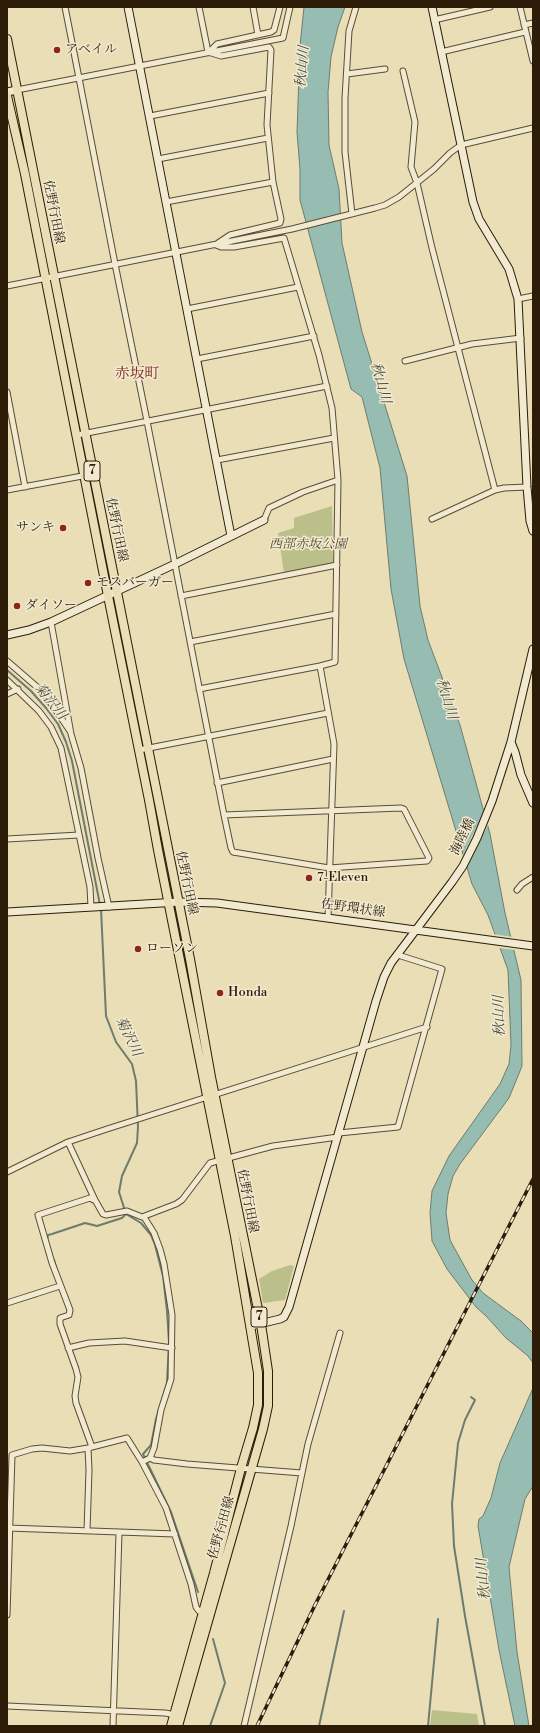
<!DOCTYPE html>
<meta charset="utf-8">
<style>
body{margin:0}
#map{position:relative;width:540px;height:1733px;overflow:hidden;background:#e9deb6;font-family:"Libre Bodoni",serif}
canvas{display:block}
.frame{position:absolute;inset:0;border:8px solid #2c1c08;pointer-events:none}
</style>
<div id="map">
<canvas width="540" height="1733"></canvas>
<div class="frame"></div>
</div>
<script>
const ctx = document.querySelector('canvas').getContext('2d');
ctx.lineJoin = 'round';
function paint(path, color) { ctx.fillStyle = color; ctx.fill(path, 'evenodd'); }
const shape = rows => new Path2D(rows.map(r => 'M' + r).join(''));
function trace(path, color, width, dash) { ctx.strokeStyle = color; ctx.lineWidth = width; ctx.lineCap = dash ? 'butt' : 'round'; ctx.setLineDash(dash || []); ctx.stroke(path); }
function label(font, color, halo, rows, align = 'center') {
  ctx.font = font + ' "Libre Bodoni","Noto Serif JP",serif'; ctx.lineWidth = 3; ctx.setLineDash([]); ctx.textBaseline = 'middle'; ctx.strokeStyle = halo; ctx.fillStyle = color; for (const [text, x, y, turn = 0] of rows) {
    ctx.save(); ctx.translate(x, y); ctx.rotate((+turn || 0) * Math.PI / 180); ctx.textAlign = isNaN(turn) ? turn : align; if (halo) ctx.strokeText(text, 0, 0); ctx.fillText(text, 0, 0); ctx.restore();
  }
}
paint(shape([
 [332,506,333,563,284,573,278,533,294,528,294,518],
 [290,1265,294,1266,285,1300,263,1303,259,1279,272,1271],
 [432,1710,477,1714,479,1726,430,1726]
]), '#bbc08b');
const water = shape([
 [304,7,345,7,338,27,331,57,328,92,329,145,339,189,342,243,362,332,407,476,420,606,428,640,460,725,490,834,505,913,521,980,522,1066,509,1098,460,1164,453,1176,448,1194,446,1213,450,1240,472,1280,483,1293,521,1321,533,1333,533,1363,528,1356,506,1338,486,1316,476,1307,447,1269,432,1241,430,1213,432,1191,449,1156,500,1084,509,1064,511,1045,508,970,488,915,472,884,404,659,391,589,380,468,362,397,351,389,300,200,300,169,297,132,300,46,304,7],
 [533,1388,533,1486,525,1499,509,1567,517,1652,529,1726,515,1726,499,1650,478,1526,479,1519,483,1516,491,1498,500,1463,533,1388]
]);
paint(water, '#97bcb2');
trace(water, '#6c7c6e', 1);
paint(shape([
 [485,809,489,823,466,870,462,857],
 [492,934,513,937,516,950,498,948]
]), '#e9deb6');
trace(shape([
 [7,670,31,691,46,708,58,724,66,742,72,761,100,905],
 [126,1214,141,1223,151,1235,155,1245,163,1276,167,1311,169,1342,167,1383,156,1419,151,1445,143,1454,171,1512,198,1592],
 [47,1240,48,1235,52,1234,85,1223,97,1226,122,1218,126,1214,119,1192,122,1176,137,1143,138,1127,136,1081,132,1064,116,1042,106,1016,101,909],
 [54,1260,57,1270],
 [7,1305,37,1296],
 [471,1397,475,1400,465,1420,458,1443,452,1504,454,1546,465,1616,485,1726],
 [210,1726,225,1683,213,1639],
 [319,1726,344,1611],
 [428,1726,438,1619]
]), '#6c7c6e', 2);
const street = shape([
 [65,7,79,78,115,264,147,421,224,815,231,848,233,852,329,868,427,861,429,858,404,809,401,808,224,815],
 [199,7,208,52],
 [253,7,258,35],
 [520,7,533,61],
 [434,20,490,7],
 [524,25,533,23],
 [208,52,221,56,269,47,271,50,267,125,273,182,281,219,280,223,230,235,218,243],
 [209,52,217,44,271,32,274,30,280,7],
 [441,52,525,32],
 [403,71,415,122,411,167,417,183,432,248,495,490],
 [347,74,385,69],
 [17,90,283,38,290,7],
 [150,116,269,93],
 [158,159,268,138],
 [166,202,273,182],
 [352,214,345,152,345,98,349,31,356,7],
 [216,245,221,247,234,247,284,238,319,355,332,408,338,480,303,492,269,508,264,520],
 [7,286,292,229,375,208,385,205,399,197,434,169,450,153,461,145,533,128],
 [518,299,533,296],
 [187,309,298,287],
 [197,359,314,336],
 [405,361,472,344,521,338],
 [7,392,25,487],
 [77,435,327,386],
 [217,460,334,438],
 [7,490,93,474],
 [432,519,495,490,504,488,527,487],
 [181,596,337,565],
 [51,622,71,734,81,768,98,858,109,907],
 [190,642,336,614],
 [7,661,44,693,70,731],
 [7,680,39,711,51,727,61,748,90,887,91,907],
 [199,689,320,666],
 [7,694,18,689],
 [139,750,328,713],
 [217,783,333,759],
 [7,839,79,835],
 [517,890,522,884,533,877],
 [328,918,334,744,320,666,335,662,338,480],
 [339,1133,398,1127,442,969,398,955],
 [68,1142,95,1200,103,1214,106,1215,127,1211,142,1217,176,1204,182,1200,210,1163,273,1146,338,1137],
 [7,1172,68,1142,107,1129,427,1027],
 [7,1303,60,1286],
 [68,1348,89,1343,125,1341,172,1348],
 [92,1447,76,1403,75,1396,78,1377,76,1369,60,1324,60,1318,69,1315,70,1310,52,1263,38,1215,90,1198,94,1200],
 [150,1458,154,1460,187,1464,302,1473],
 [142,1462,166,1508,191,1584,196,1607,199,1611,205,1614],
 [8,1528,175,1534],
 [87,1531,89,1470,88,1448],
 [7,1615,12,1455,32,1449,42,1448,70,1451,88,1448,127,1438,142,1462,150,1458,154,1448,161,1410,171,1379,172,1315,164,1264,160,1249,154,1233,144,1217],
 [7,1706,165,1713,176,1715],
 [113,1726,119,1533],
 [244,1726,291,1526,308,1444,340,1333]
]);
const secondary = shape([
 [128,7,231,536],
 [432,7,473,202,479,219,509,269,518,299,527,487,530,521,533,531],
 [7,92,17,90],
 [7,635,29,630,51,622,175,564,264,520],
 [511,742,515,752,521,775,533,803],
 [7,912,179,902,217,903,533,946],
 [251,1326,280,1319,284,1317,289,1307,376,1001,384,977,391,963,452,882,463,866,477,838,492,801,511,742,533,649]
]);
const primary = shape([
 [7,39,190,959,211,1077,261,1324,268,1371,268,1406,263,1429,178,1726],
 [7,96,25,174,104,576,149,800,158,850,235,1236,258,1373,258,1405,253,1428,241,1468,214,1573,171,1726]
]);
trace(street, '#5b4c34', 7);
trace(secondary, '#2c1c08', 9);
trace(primary, '#2c1c08', 10);
trace(street, '#f1ead0', 5);
trace(secondary, '#f1ead0', 7);
trace(primary, '#e9deb6', 8);
const rail = shape([
 [257,1726,315,1605,533,1179]
]);
trace(rail, '#2c1c08', 3.5);
trace(rail, '#f1ead0', 2, [6]);
for (const [x, y, r, color] of [
 [57,50,4,"#8f2418"],
 [63,528,4,"#8f2418"],
 [88,583,4,"#8f2418"],
 [17,606,4,"#8f2418"],
 [309,878,4,"#8f2418"],
 [138,949,4,"#8f2418"],
 [220,993,4,"#8f2418"]
]) { const dot = new Path2D(); dot.arc(x, y, r, 0, 2 * Math.PI); ctx.fillStyle = color; ctx.fill(dot); trace(dot, '#f1ead0', 1.5); }
for (const [x, y, w] of [
 [92,471,16],
 [259,1317,16]
]) { const box = new Path2D(); box.roundRect(x - w / 2, y - 10, w, 20, 3); ctx.fillStyle = '#f1ead0'; ctx.fill(box); trace(box, '#2c1c08', 1); }
label('bold 12px', '#2c1c08', null, [
 ["7",92,471],
 ["7",259,1317]
]);
label('13px', '#2c1c08', '#f1ead0', [
 ["アベイル",65,50],
 ["サンキ",55,528,"right"],
 ["モスバーガー",96,583],
 ["ダイソー",25,606],
 ["7-Eleven",317,878],
 ["ローソン",146,949],
 ["Honda",228,993]
], 'left');
label('13px', '#2c1c08', '#f1ead0', [
 ["佐野行田線",53,212,79],
 ["佐野行田線",116,530,78],
 ["海陸橋",463,837,-64],
 ["佐野行田線",186,883,78],
 ["佐野環状線",353,909,8],
 ["佐野行田線",247,1201,79],
 ["佐野行田線",222,1528,-74]
]);
label('italic 13px', '#574d2f', '#f1ead0', [
 ["西部赤坂公園",308,545]
]);
label('italic 14px', '#4c4c3b', '#f1ead0', [
 ["秋山川",303,67,-85],
 ["秋山川",380,383,75],
 ["秋山川",446,699,73],
 ["菊沢川",50,702,51],
 ["秋山川",500,1016,-92],
 ["菊沢川",128,1037,64],
 ["秋山川",484,1579,-95]
]);
label('15px', '#7a1f14', '#f1ead0', [
 ["赤坂町",137,374]
]);
</script>
